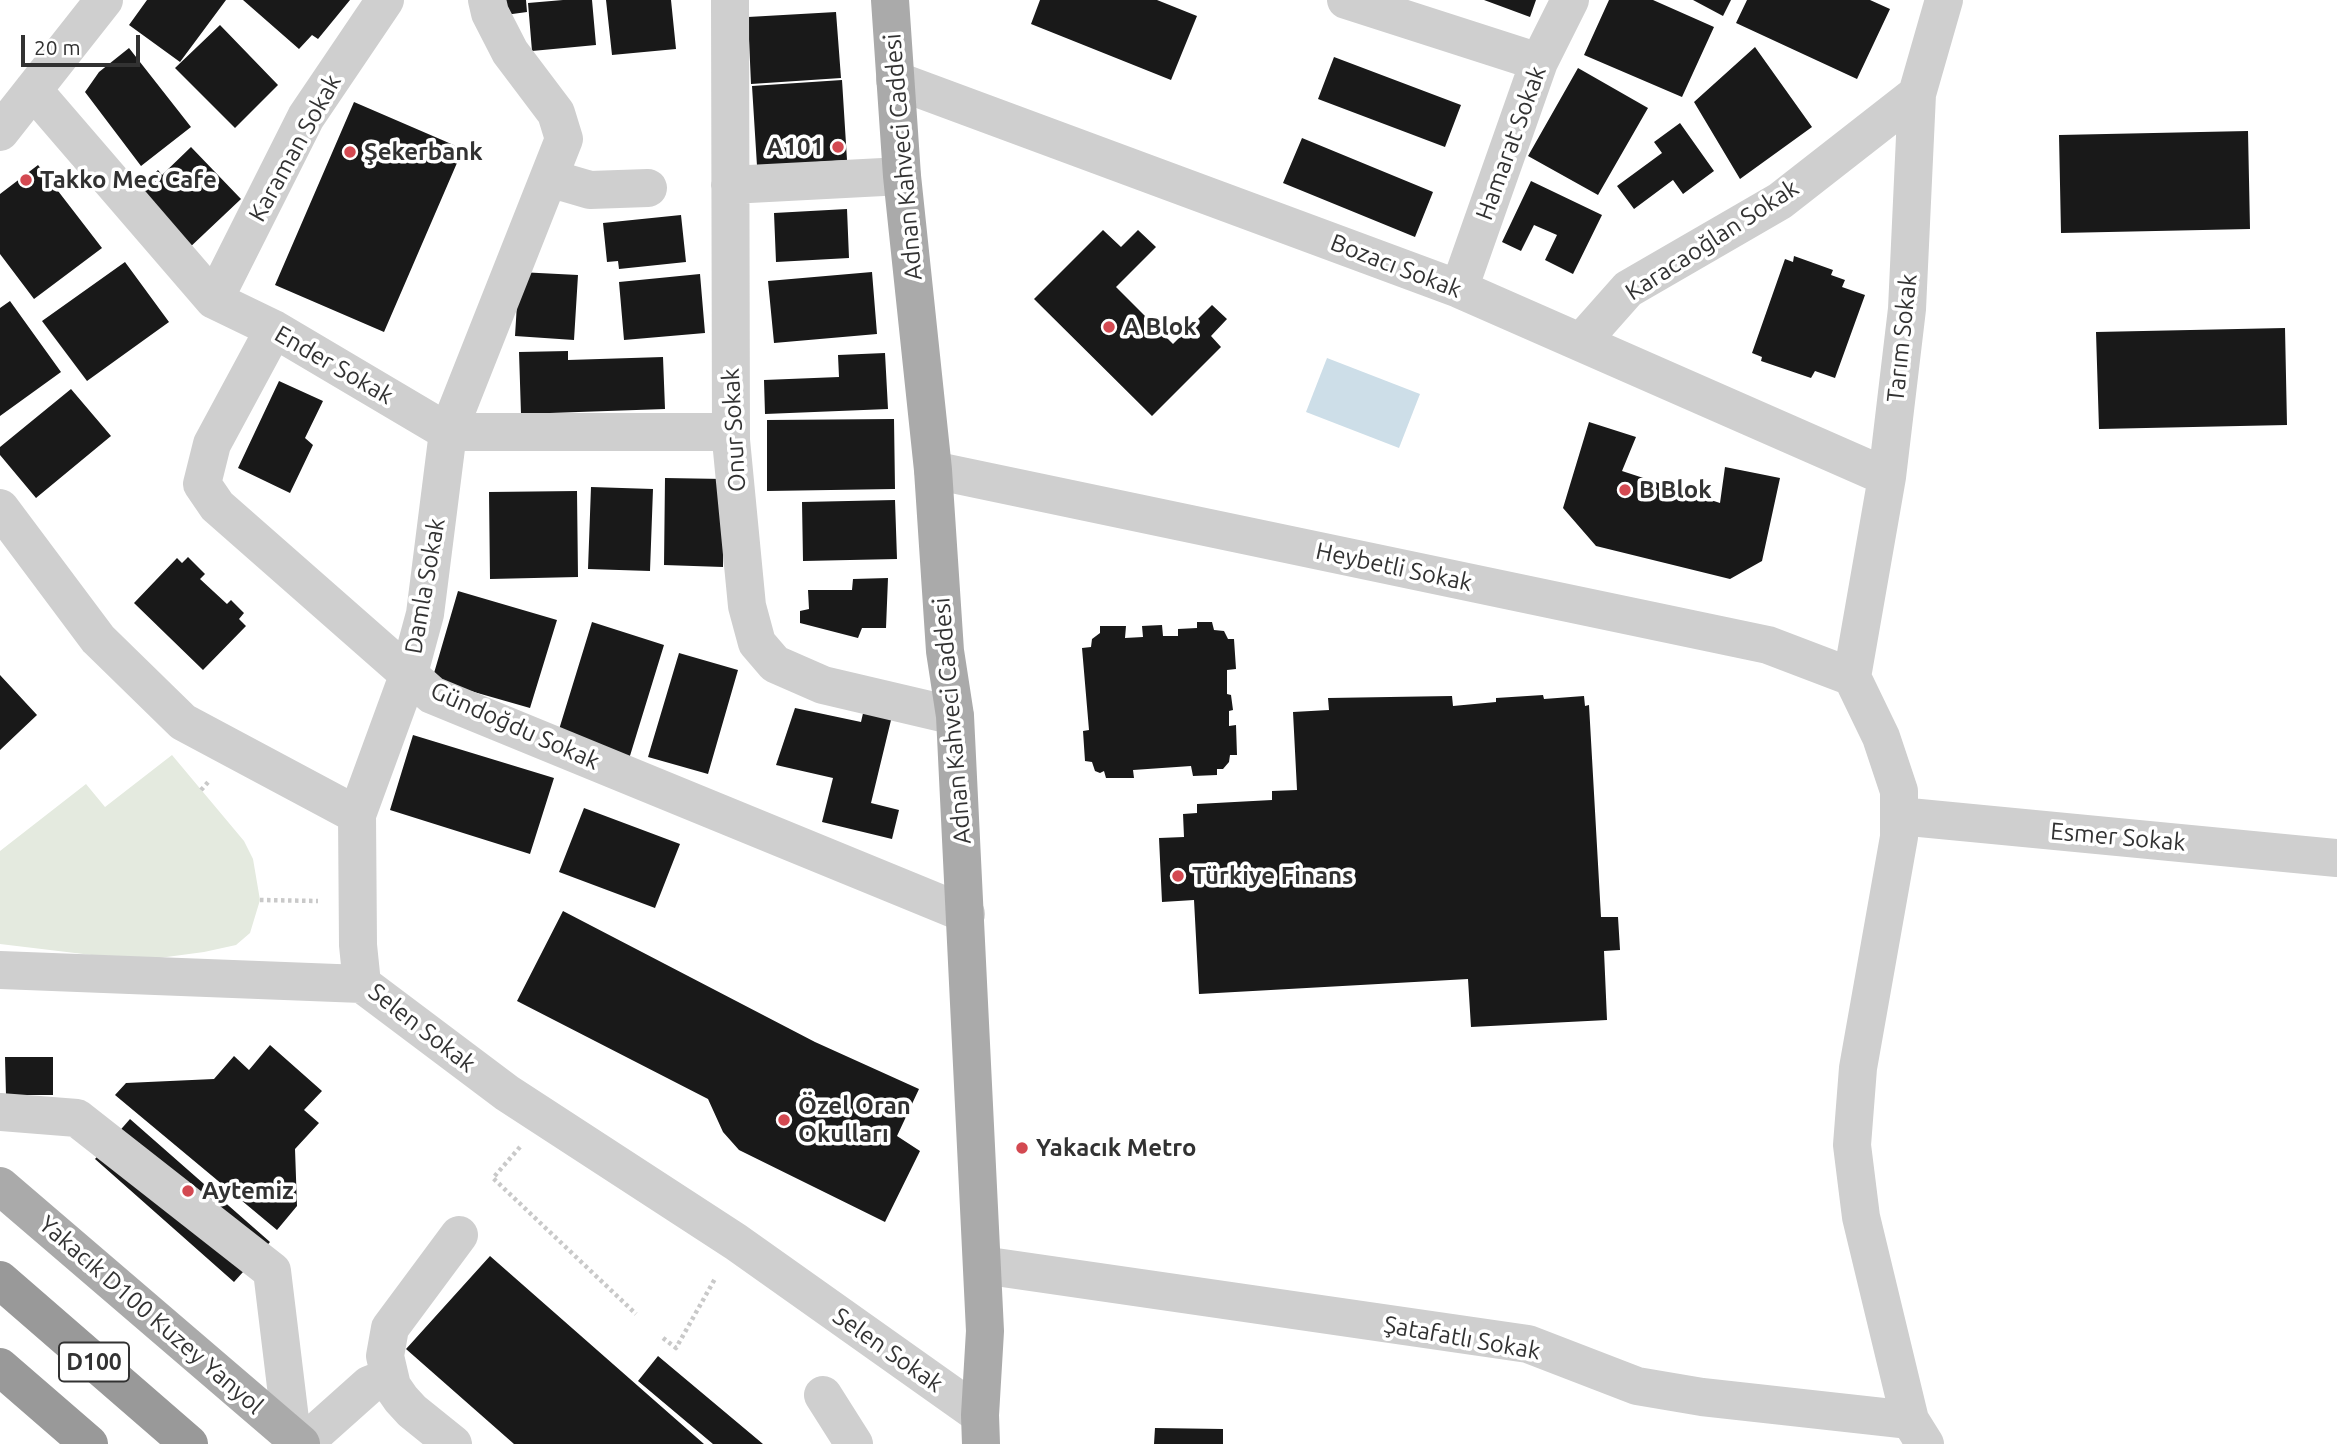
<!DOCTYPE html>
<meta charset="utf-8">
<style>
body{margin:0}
#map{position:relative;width:2337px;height:1444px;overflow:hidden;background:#fff;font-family:Ubuntu,sans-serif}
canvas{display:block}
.scale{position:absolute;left:21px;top:35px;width:119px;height:32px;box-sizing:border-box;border:4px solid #323232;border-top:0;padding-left:9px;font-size:21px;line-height:24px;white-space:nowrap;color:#323232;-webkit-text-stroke:5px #fff;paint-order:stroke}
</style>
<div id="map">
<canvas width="2337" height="1444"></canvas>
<div class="scale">20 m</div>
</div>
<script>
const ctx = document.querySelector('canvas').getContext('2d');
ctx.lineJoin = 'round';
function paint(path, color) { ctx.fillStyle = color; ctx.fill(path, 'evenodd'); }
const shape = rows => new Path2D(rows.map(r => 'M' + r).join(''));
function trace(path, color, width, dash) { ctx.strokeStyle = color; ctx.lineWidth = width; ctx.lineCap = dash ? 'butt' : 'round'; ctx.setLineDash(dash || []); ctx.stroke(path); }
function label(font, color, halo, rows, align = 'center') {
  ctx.font = font + ' Ubuntu,sans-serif'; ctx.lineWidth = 7; ctx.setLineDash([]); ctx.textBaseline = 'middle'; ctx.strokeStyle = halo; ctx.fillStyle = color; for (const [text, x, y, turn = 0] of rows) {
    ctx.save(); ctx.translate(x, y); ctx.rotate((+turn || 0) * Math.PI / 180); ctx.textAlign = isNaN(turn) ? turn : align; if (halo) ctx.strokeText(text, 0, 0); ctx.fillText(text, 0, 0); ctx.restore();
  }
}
paint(shape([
 [172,755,244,841,253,859,260,900,250,933,236,945,204,952,159,958,100,956,0,944,0,851,86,784,105,807]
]), '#e4eadf');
paint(shape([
 [1327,358,1420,394,1399,448,1306,412]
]), '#cddee8');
paint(shape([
 [147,0,226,0,180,62,129,25],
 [243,0,350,0,318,39,312,35,299,49],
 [503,0,526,0,527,12,505,15],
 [563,0,592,0,596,45,532,51,528,3],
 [606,0,671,0,676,49,612,55],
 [1040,0,1157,0,1197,16,1171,80,1031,24],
 [1484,0,1536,0,1530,17],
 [1609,0,1653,0,1714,27,1682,97,1584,55],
 [1693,0,1731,0,1723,16],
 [1747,0,1870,0,1890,9,1857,79,1736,23],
 [836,12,841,78,751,84,748,17],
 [220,25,278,85,235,128,175,68],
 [1755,47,1812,127,1740,179,1694,102],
 [129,48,191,127,141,166,85,92,99,72],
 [1334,57,1461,105,1445,147,1318,99],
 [1578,68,1648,108,1598,195,1528,156],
 [842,80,847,160,757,166,752,86],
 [354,102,463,149,384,332,275,285],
 [1680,123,1714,171,1683,194,1673,180,1634,209,1617,186,1662,153,1654,142],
 [2248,131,2250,229,2061,233,2059,135],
 [1302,138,1433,192,1415,237,1283,183],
 [191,147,241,199,187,250,133,193,158,170,162,175],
 [38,165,102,248,34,299,0,254,0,194],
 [1531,181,1602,215,1573,274,1545,260,1557,235,1534,225,1521,251,1502,242],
 [847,209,849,258,776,262,774,213],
 [681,215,686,262,619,269,618,261,607,262,603,223],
 [1103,230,1121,247,1138,230,1156,247,1116,287,1173,344,1212,305,1227,319,1211,336,1221,347,1152,416,1034,299],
 [1794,256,1833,270,1831,275,1845,280,1842,287,1865,295,1835,378,1815,371,1811,378,1761,361,1762,357,1752,353,1785,259,1793,262],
 [125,262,169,322,87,381,42,321],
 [519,272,578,275,574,340,515,336],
 [872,272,877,334,774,343,768,281],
 [700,274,705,333,624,340,619,282],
 [10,301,61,372,0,416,0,308],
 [2285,328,2287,425,2099,429,2096,332],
 [568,351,568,360,663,357,665,409,521,414,519,352],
 [885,353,888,409,765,414,764,380,839,377,838,355],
 [279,381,323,401,305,438,313,445,290,493,238,468],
 [71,389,111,436,36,498,0,455,0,447],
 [894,419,895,489,767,491,767,420],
 [1589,422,1636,437,1622,471,1720,503,1725,467,1780,478,1762,561,1730,579,1596,546,1563,508],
 [665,478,724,479,723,567,664,565],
 [591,487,653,489,650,571,588,569],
 [577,491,578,577,490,579,489,492],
 [895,500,897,559,803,561,802,502],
 [188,557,205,574,200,579,227,604,231,600,244,613,239,619,246,626,203,670,134,603,177,558,182,563],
 [888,578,886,628,862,628,858,638,800,623,800,611,809,609,808,590,852,590,853,579],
 [458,591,557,620,530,708,432,680],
 [592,622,664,645,629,759,557,736],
 [1197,622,1212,622,1214,630,1224,631,1228,639,1234,639,1236,669,1227,670,1227,694,1231,695,1233,710,1229,711,1229,726,1236,725,1237,755,1230,755,1229,762,1223,769,1217,769,1217,775,1193,776,1191,766,1133,770,1134,778,1106,778,1104,771,1100,773,1095,771,1092,762,1085,761,1083,731,1089,730,1082,648,1091,647,1092,639,1100,633,1100,626,1126,626,1125,638,1143,637,1142,626,1162,625,1163,636,1178,636,1178,629,1197,628],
 [679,653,738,670,708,774,648,757],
 [0,675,37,715,0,750],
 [1543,695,1544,699,1584,696,1585,706,1589,705,1601,917,1618,917,1620,950,1604,951,1607,1020,1471,1027,1468,979,1199,994,1194,900,1162,902,1159,838,1184,837,1183,814,1197,813,1197,804,1272,800,1272,791,1297,790,1293,712,1329,710,1328,698,1452,696,1453,706,1496,702,1496,698],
 [795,708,861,722,864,709,892,716,871,803,899,810,892,839,822,822,833,778,776,765],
 [413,735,554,778,530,854,390,810],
 [584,808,680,844,655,908,559,872],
 [563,911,815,1042,919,1089,897,1136,920,1151,885,1222,739,1150,723,1132,708,1099,517,1001],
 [270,1045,322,1091,304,1110,319,1123,295,1149,297,1206,277,1230,115,1095,126,1083,214,1079,234,1056,249,1070],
 [5,1057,53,1057,53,1095,6,1095],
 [130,1119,270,1242,234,1282,95,1159],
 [490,1256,704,1444,514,1444,406,1349],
 [658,1356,763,1444,713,1444,638,1381],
 [1155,1428,1223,1429,1223,1444,1154,1444]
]), '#191919');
trace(shape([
 [201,790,210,780],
 [260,900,318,901],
 [520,1147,493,1178,636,1314],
 [663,1338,676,1348,716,1277]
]), '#c9c9c9', 4.5, [3.5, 3.5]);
trace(shape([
 [487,0,490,13,510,52,556,113,564,139,448,432,425,614,409,673,357,815,358,945,362,984,507,1093,736,1242,980,1415],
 [730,0,731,440,747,606,757,643,775,664,823,685,955,716],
 [1346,0,1539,62],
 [895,80,1459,289,1887,477],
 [33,90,214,300,274,329,448,432,731,432],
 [0,132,104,0],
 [549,178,590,190,648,188],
 [730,185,902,176],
 [1459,289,1539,62,1570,0],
 [214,300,306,117,385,0],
 [274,329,212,444,202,484,217,506,432,695,966,914],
 [1581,342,1628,289,1780,201,1917,94],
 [933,470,1768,645,1852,677],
 [0,508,98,639,183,722,357,815],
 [1852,677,1881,737,1899,791,1899,837,1858,1068,1852,1145,1861,1217,1910,1420,1925,1444],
 [1852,677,1887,477,1907,309,1917,94,1944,0],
 [1899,816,2337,858],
 [0,970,362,984],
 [0,1112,77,1118,272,1271,292,1436],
 [982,1265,1528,1344,1637,1386,1702,1397,1910,1420],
 [823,1395,854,1444],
 [303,1444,369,1385,389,1377],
 [453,1444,412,1411,401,1399,392,1386,385,1356,390,1328,459,1235]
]), '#cfcfcf', 38);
trace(shape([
 [890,0,902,176,933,470,945,651,955,716,985,1331,980,1415,981,1444],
 [0,1186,301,1444]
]), '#aaa', 38);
trace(shape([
 [0,1280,189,1444],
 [0,1367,89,1444]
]), '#999', 38);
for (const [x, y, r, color] of [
 [838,147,7,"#d34951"],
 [350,152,7,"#d34951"],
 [26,180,7,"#d34951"],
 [1109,327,7,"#d34951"],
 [1625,490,7,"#d34951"],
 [1178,876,7,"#d34951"],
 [784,1120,7,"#d34951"],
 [1022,1148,7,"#d34951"],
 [188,1191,7,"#d34951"]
]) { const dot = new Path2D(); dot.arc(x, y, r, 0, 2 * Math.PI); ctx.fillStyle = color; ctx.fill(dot); trace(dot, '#fff', 2.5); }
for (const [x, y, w] of [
 [94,1362,70]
]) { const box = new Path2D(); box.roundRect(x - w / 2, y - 19.5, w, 39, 5); ctx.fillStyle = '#fff'; ctx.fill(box); trace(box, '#323232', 2); }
label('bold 23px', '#323232', null, [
 ["D100",94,1362]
]);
label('24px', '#323232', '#fff', [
 ["Hamarat Sokak",1511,143,-70],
 ["Karaman Sokak",295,148,-61],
 ["Adnan Kahveci Caddesi",903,157,-95],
 ["Karacaoğlan Sokak",1712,240,-33],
 ["Bozacı Sokak",1396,266,21],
 ["Tarım Sokak",1902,338,-84],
 ["Ender Sokak",334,365,30],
 ["Onur Sokak",734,430,-93],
 ["Heybetli Sokak",1394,567,12],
 ["Damla Sokak",425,586,-80],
 ["Adnan Kahveci Caddesi",952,721,-95],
 ["Gündoğdu Sokak",515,726,24],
 ["Esmer Sokak",2118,837,5],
 ["Selen Sokak",422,1028,38],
 ["Yakacık D100 Kuzey Yanyol",151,1315,41],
 ["Şatafatlı Sokak",1462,1338,10],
 ["Selen Sokak",888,1350,35]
]);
label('bold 24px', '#323232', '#fff', [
 ["A101",824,147,"right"],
 ["Şekerbank",364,152],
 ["Takko Mec Cafe",40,180],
 ["A Blok",1123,327],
 ["B Blok",1639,490],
 ["Türkiye Finans",1192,876],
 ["Özel Oran",798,1106],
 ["Okulları",798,1134],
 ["Yakacık Metro",1036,1148],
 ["Aytemiz",202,1191]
], 'left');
</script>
